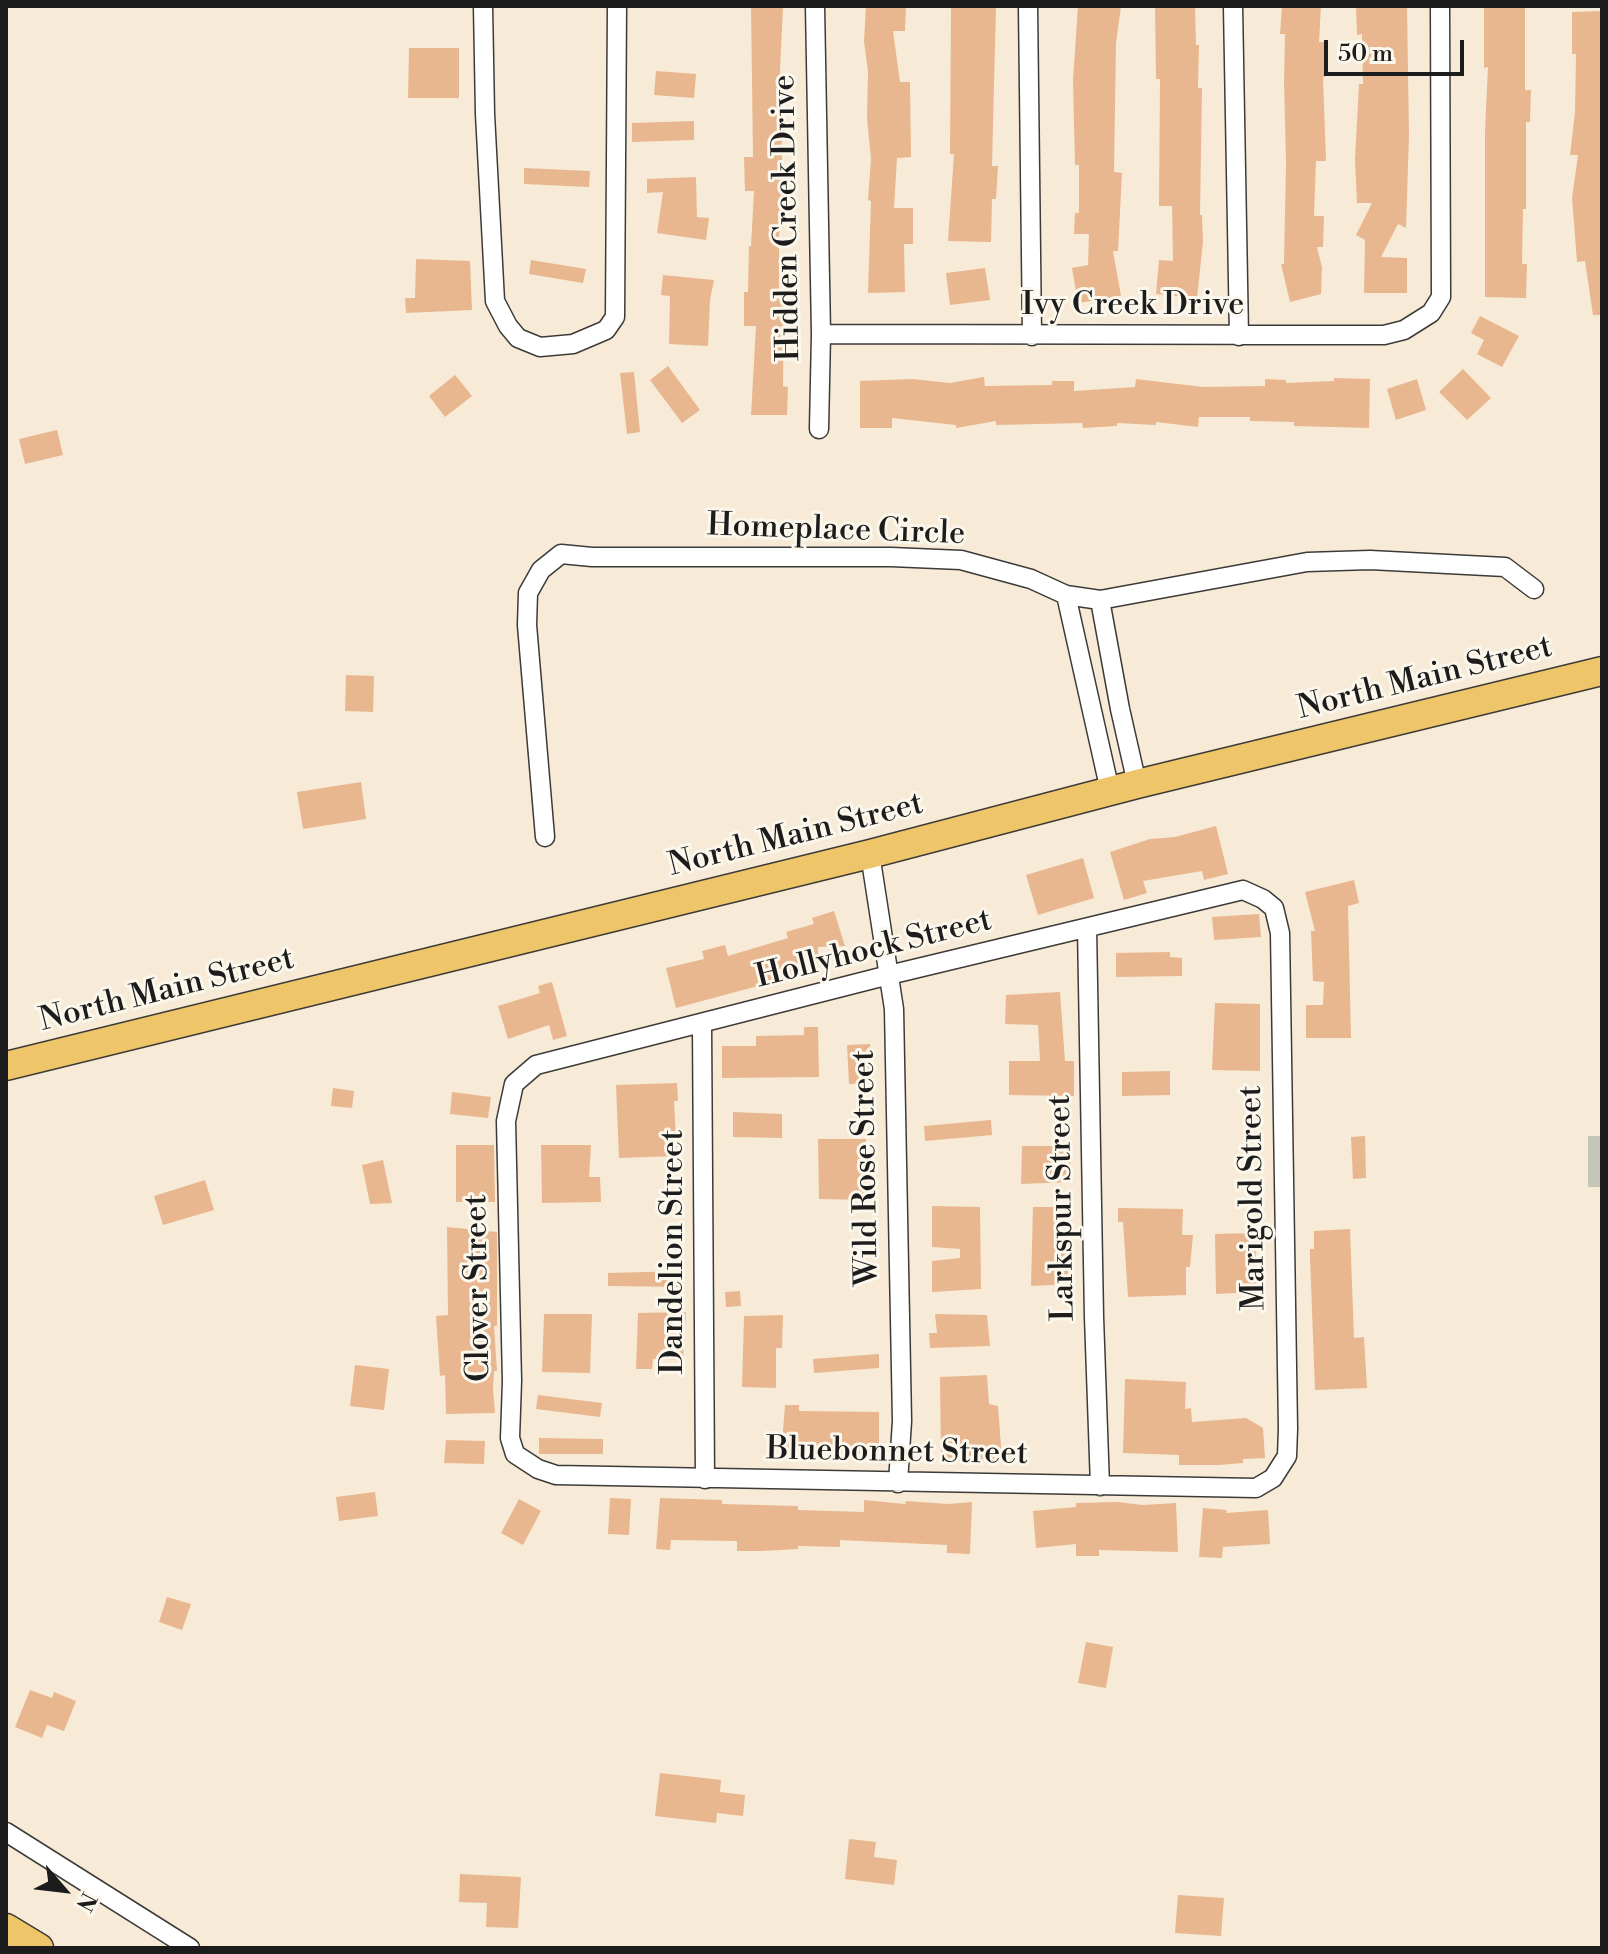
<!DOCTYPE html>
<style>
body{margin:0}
#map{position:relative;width:1608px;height:1954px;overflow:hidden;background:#f7ebd7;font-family:"Libre Bodoni",serif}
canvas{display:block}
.frame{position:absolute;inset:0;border:8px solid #1c1c1c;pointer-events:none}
.north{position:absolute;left:24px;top:1850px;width:80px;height:80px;-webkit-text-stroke:6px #fbf7ec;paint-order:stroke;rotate:118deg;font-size:22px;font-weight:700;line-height:32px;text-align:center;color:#1c1c1c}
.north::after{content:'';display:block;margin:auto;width:28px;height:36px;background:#1c1c1c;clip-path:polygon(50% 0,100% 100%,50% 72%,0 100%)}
.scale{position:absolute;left:1324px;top:40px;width:140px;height:36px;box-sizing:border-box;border:4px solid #1c1c1c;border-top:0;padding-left:10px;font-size:24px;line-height:28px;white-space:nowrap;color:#1c1c1c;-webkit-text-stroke:6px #fbf7ec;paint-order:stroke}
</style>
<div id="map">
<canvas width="1608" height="1954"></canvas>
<div class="frame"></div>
<div class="north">N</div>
<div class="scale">50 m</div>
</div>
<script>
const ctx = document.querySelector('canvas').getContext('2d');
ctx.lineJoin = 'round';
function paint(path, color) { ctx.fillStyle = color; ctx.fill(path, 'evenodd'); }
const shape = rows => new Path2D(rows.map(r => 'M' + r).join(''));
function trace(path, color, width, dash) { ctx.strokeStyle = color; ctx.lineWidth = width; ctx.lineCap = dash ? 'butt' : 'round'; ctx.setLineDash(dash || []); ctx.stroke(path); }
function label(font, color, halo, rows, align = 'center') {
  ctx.font = font + ' "Libre Bodoni",serif'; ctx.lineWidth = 6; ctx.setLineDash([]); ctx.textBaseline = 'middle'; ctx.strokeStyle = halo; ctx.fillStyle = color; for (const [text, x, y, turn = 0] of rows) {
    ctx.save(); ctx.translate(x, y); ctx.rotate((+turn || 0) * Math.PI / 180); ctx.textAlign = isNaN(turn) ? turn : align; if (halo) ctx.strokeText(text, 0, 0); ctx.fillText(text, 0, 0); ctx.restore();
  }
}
paint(shape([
 [1588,1136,1602,1136,1602,1187,1588,1187]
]), '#c5c5b8');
paint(shape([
 [751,6,783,6,780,71,783,199,779,236,779,292,784,292,783,386,788,387,787,415,751,415,756,326,744,326,744,292,748,292,749,246,751,246,754,191,745,191,744,157,753,157],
 [866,6,906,6,905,31,893,31,900,82,910,82,911,157,897,158,894,208,913,208,913,244,904,244,905,292,868,293,871,201,868,200,871,159,867,118,868,72,864,41],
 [951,6,996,6,992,166,998,166,996,199,992,199,991,242,948,241,954,154,950,154],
 [1078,6,1121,6,1116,43,1114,172,1122,173,1118,251,1113,251,1121,296,1078,303,1072,268,1088,265,1089,234,1074,234,1075,213,1079,213,1079,165,1075,165,1073,80],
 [1155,6,1195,6,1196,45,1199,45,1198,88,1202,88,1200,215,1202,215,1203,242,1197,298,1156,294,1159,260,1173,261,1172,206,1159,206,1160,79,1156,79],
 [1282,6,1321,6,1319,42,1327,42,1325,77,1323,77,1326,161,1316,161,1314,216,1324,216,1323,247,1317,247,1322,267,1321,294,1290,302,1281,264,1284,264,1286,162,1284,81,1285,34,1280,34],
 [1356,6,1407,6,1409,135,1406,228,1398,224,1381,257,1407,258,1407,293,1364,293,1365,240,1356,235,1372,203,1357,203,1355,159,1359,84,1363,84,1362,34,1357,35],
 [1484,6,1525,6,1525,90,1531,90,1530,122,1526,122,1526,209,1523,209,1522,264,1527,264,1526,298,1485,297,1485,131,1488,67,1484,68],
 [1602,11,1602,315,1593,315,1585,261,1577,262,1572,198,1578,155,1570,155,1575,112,1576,54,1572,54,1572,12],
 [409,48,459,48,459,98,408,98],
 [656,71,696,74,694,98,654,95],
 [694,121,694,140,632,142,632,123],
 [524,168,590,171,589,187,524,184],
 [696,177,697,217,709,218,706,240,657,233,663,192,647,193,647,179],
 [416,259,470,261,472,310,406,313,405,298,415,298],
 [531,260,586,269,583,283,529,274],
 [985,268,990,300,950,305,946,273],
 [663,275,714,280,710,300,708,346,669,344,670,296,661,295],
 [1480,316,1519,336,1502,367,1477,354,1484,340,1471,333],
 [668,366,700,410,682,423,650,380],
 [1463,369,1491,398,1467,420,1439,392],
 [634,372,640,432,627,434,620,373],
 [455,375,472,396,445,417,429,396],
 [984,377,985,386,1052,385,1052,381,1074,381,1074,391,1135,387,1136,379,1203,387,1265,386,1265,379,1286,380,1286,383,1334,381,1334,378,1370,379,1369,428,1294,426,1294,422,1250,421,1250,417,1199,417,1198,427,1156,422,1156,425,1117,423,1117,426,1083,428,1082,423,996,425,996,421,956,428,956,425,892,418,892,428,860,428,860,381,912,379,950,383],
 [1417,379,1426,410,1396,420,1387,389],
 [57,430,63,455,25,464,19,439],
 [346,675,374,676,373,712,345,711],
 [361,782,366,819,303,829,297,792],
 [1216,826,1228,874,1204,880,1202,871,1143,881,1147,893,1124,900,1110,852,1150,839,1175,837],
 [1083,858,1094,898,1038,915,1026,875],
 [1354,880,1359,903,1348,906,1351,1038,1306,1038,1306,1005,1323,1005,1324,982,1313,981,1311,931,1315,931,1305,892],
 [834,911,845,946,818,947,818,964,809,967,810,972,676,1008,666,968,704,959,702,951,725,945,728,956,788,938,786,932,814,924,812,918],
 [1259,914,1261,937,1214,940,1212,917],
 [1170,952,1170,957,1182,958,1182,976,1116,977,1116,953],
 [552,982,567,1036,553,1040,549,1025,508,1039,498,1006,540,993,538,986],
 [1060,992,1065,1061,1074,1061,1074,1096,1009,1095,1009,1061,1040,1061,1038,1025,1005,1024,1006,995],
 [1215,1003,1260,1004,1260,1071,1212,1070],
 [804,1027,818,1027,819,1077,722,1078,722,1046,756,1046,756,1036,804,1035],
 [870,1044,873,1083,849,1084,847,1045],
 [1170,1071,1170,1095,1122,1096,1122,1072],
 [677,1083,678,1101,674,1101,677,1156,619,1158,616,1085],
 [333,1088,354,1091,352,1108,331,1106],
 [452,1092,491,1097,488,1118,450,1114],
 [733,1112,782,1114,782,1138,733,1137],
 [991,1120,992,1135,925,1141,924,1126],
 [1365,1136,1366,1178,1353,1179,1351,1137],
 [818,1139,866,1139,867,1200,819,1199],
 [456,1145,494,1145,495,1202,456,1202],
 [541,1145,591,1145,589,1177,600,1177,601,1202,542,1203],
 [1022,1146,1071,1146,1070,1182,1021,1184],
 [383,1160,392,1203,370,1204,362,1165],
 [205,1180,214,1210,163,1225,154,1196],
 [932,1206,980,1207,981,1289,932,1292,932,1261,960,1258,960,1249,932,1247],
 [1033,1207,1069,1207,1069,1284,1031,1286],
 [1118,1208,1183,1209,1182,1235,1193,1235,1190,1267,1186,1267,1186,1295,1128,1297,1123,1222,1118,1222],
 [447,1227,497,1232,497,1326,494,1326,497,1371,494,1371,493,1389,495,1413,446,1414,445,1375,440,1376,436,1316,448,1315],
 [1350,1229,1354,1338,1364,1337,1367,1388,1315,1390,1310,1257,1310,1249,1314,1249,1314,1231],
 [1255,1233,1257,1292,1216,1294,1215,1234],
 [684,1271,684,1287,608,1286,608,1273],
 [740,1291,741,1306,726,1307,725,1292],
 [686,1312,683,1360,653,1359,652,1369,636,1369,638,1313],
 [544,1314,592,1314,590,1373,542,1372],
 [935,1314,987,1315,990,1346,930,1348,929,1333,937,1333],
 [783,1315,782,1348,776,1348,776,1388,742,1387,744,1316],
 [879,1354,879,1368,814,1373,813,1359],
 [355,1365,389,1369,384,1410,350,1406],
 [987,1375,989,1404,998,1406,1002,1460,941,1462,940,1377],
 [1125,1379,1186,1382,1185,1409,1191,1408,1192,1422,1246,1418,1263,1428,1265,1458,1243,1459,1243,1463,1219,1465,1179,1465,1179,1455,1123,1453],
 [538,1395,602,1403,600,1417,536,1409],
 [785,1405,799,1405,799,1411,879,1412,879,1454,796,1453,796,1459,781,1458],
 [539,1438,603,1439,603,1454,539,1454],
 [446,1440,485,1441,484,1464,444,1463],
 [375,1492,378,1516,339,1521,336,1497],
 [610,1498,631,1499,629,1535,608,1534],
 [660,1498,722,1500,722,1504,798,1506,798,1510,864,1512,864,1500,905,1504,906,1501,948,1504,972,1502,970,1554,947,1553,947,1545,840,1540,840,1547,798,1546,798,1549,762,1551,737,1551,737,1541,671,1540,670,1550,656,1549],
 [519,1499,541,1511,523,1545,501,1533],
 [1118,1502,1142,1505,1176,1503,1178,1552,1099,1550,1099,1556,1076,1556,1076,1544,1036,1548,1033,1511,1076,1507,1076,1503],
 [1203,1508,1227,1510,1226,1513,1268,1510,1270,1544,1223,1547,1222,1558,1199,1557],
 [167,1597,191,1604,182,1630,159,1622],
 [1086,1642,1113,1647,1106,1688,1078,1683],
 [30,1690,52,1698,54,1692,76,1701,64,1731,47,1725,42,1738,15,1727],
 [660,1773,721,1780,720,1792,745,1795,743,1816,717,1813,716,1823,655,1816],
 [849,1839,876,1842,874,1857,897,1860,894,1885,845,1879],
 [460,1874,521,1877,518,1928,486,1927,487,1903,459,1902],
 [1178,1895,1224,1898,1221,1936,1175,1933]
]), '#e8b78f');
const minor = shape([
 [483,6,485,114,495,301,508,326,518,338,540,347,573,344,606,330,615,317,617,6],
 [815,6,821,334,819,429],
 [1028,6,1032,336],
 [1233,6,1239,336],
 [821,334,1384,335,1404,330,1431,313,1441,297,1440,6],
 [1066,595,1110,791],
 [1100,600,1120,709,1137,784],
 [545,837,527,625,528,593,541,570,561,554,592,557,891,557,961,560,1031,579,1066,595,1100,600,1307,562,1370,560,1505,567,1534,589],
 [870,854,894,1009,902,1421,898,1483],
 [1243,890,1263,899,1274,908,1280,933,1288,1429,1287,1456,1273,1478,1256,1488,556,1475,538,1469,515,1454,510,1438,512,1381,506,1121,514,1084,536,1065,889,975,1243,890],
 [1087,928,1094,1317,1100,1486],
 [702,1025,705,1479],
 [6,1832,190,1948]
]);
const primary = shape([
 [6,1066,870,854,1137,784,1602,671],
 [6,1928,39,1948]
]);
trace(minor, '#3d3b38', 21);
trace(primary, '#3d3b38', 31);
trace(minor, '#fff', 18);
trace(primary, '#eec569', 28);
label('32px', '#1c1c1c', '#fbf7ec', [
 ["Hidden Creek Drive",788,218,-91],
 ["Ivy Creek Drive",1133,306],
 ["Homeplace Circle",836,531,2],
 ["North Main Street",1425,679,-14],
 ["North Main Street",796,836,-14],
 ["Hollyhock Street",874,950,-14],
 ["North Main Street",167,991,-14],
 ["Wild Rose Street",867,1168,-91],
 ["Marigold Street",1254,1198,-91],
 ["Larkspur Street",1063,1208,-91],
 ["Dandelion Street",674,1252,-90],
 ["Clover Street",479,1288,-91],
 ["Bluebonnet Street",897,1453,1]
]);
</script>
